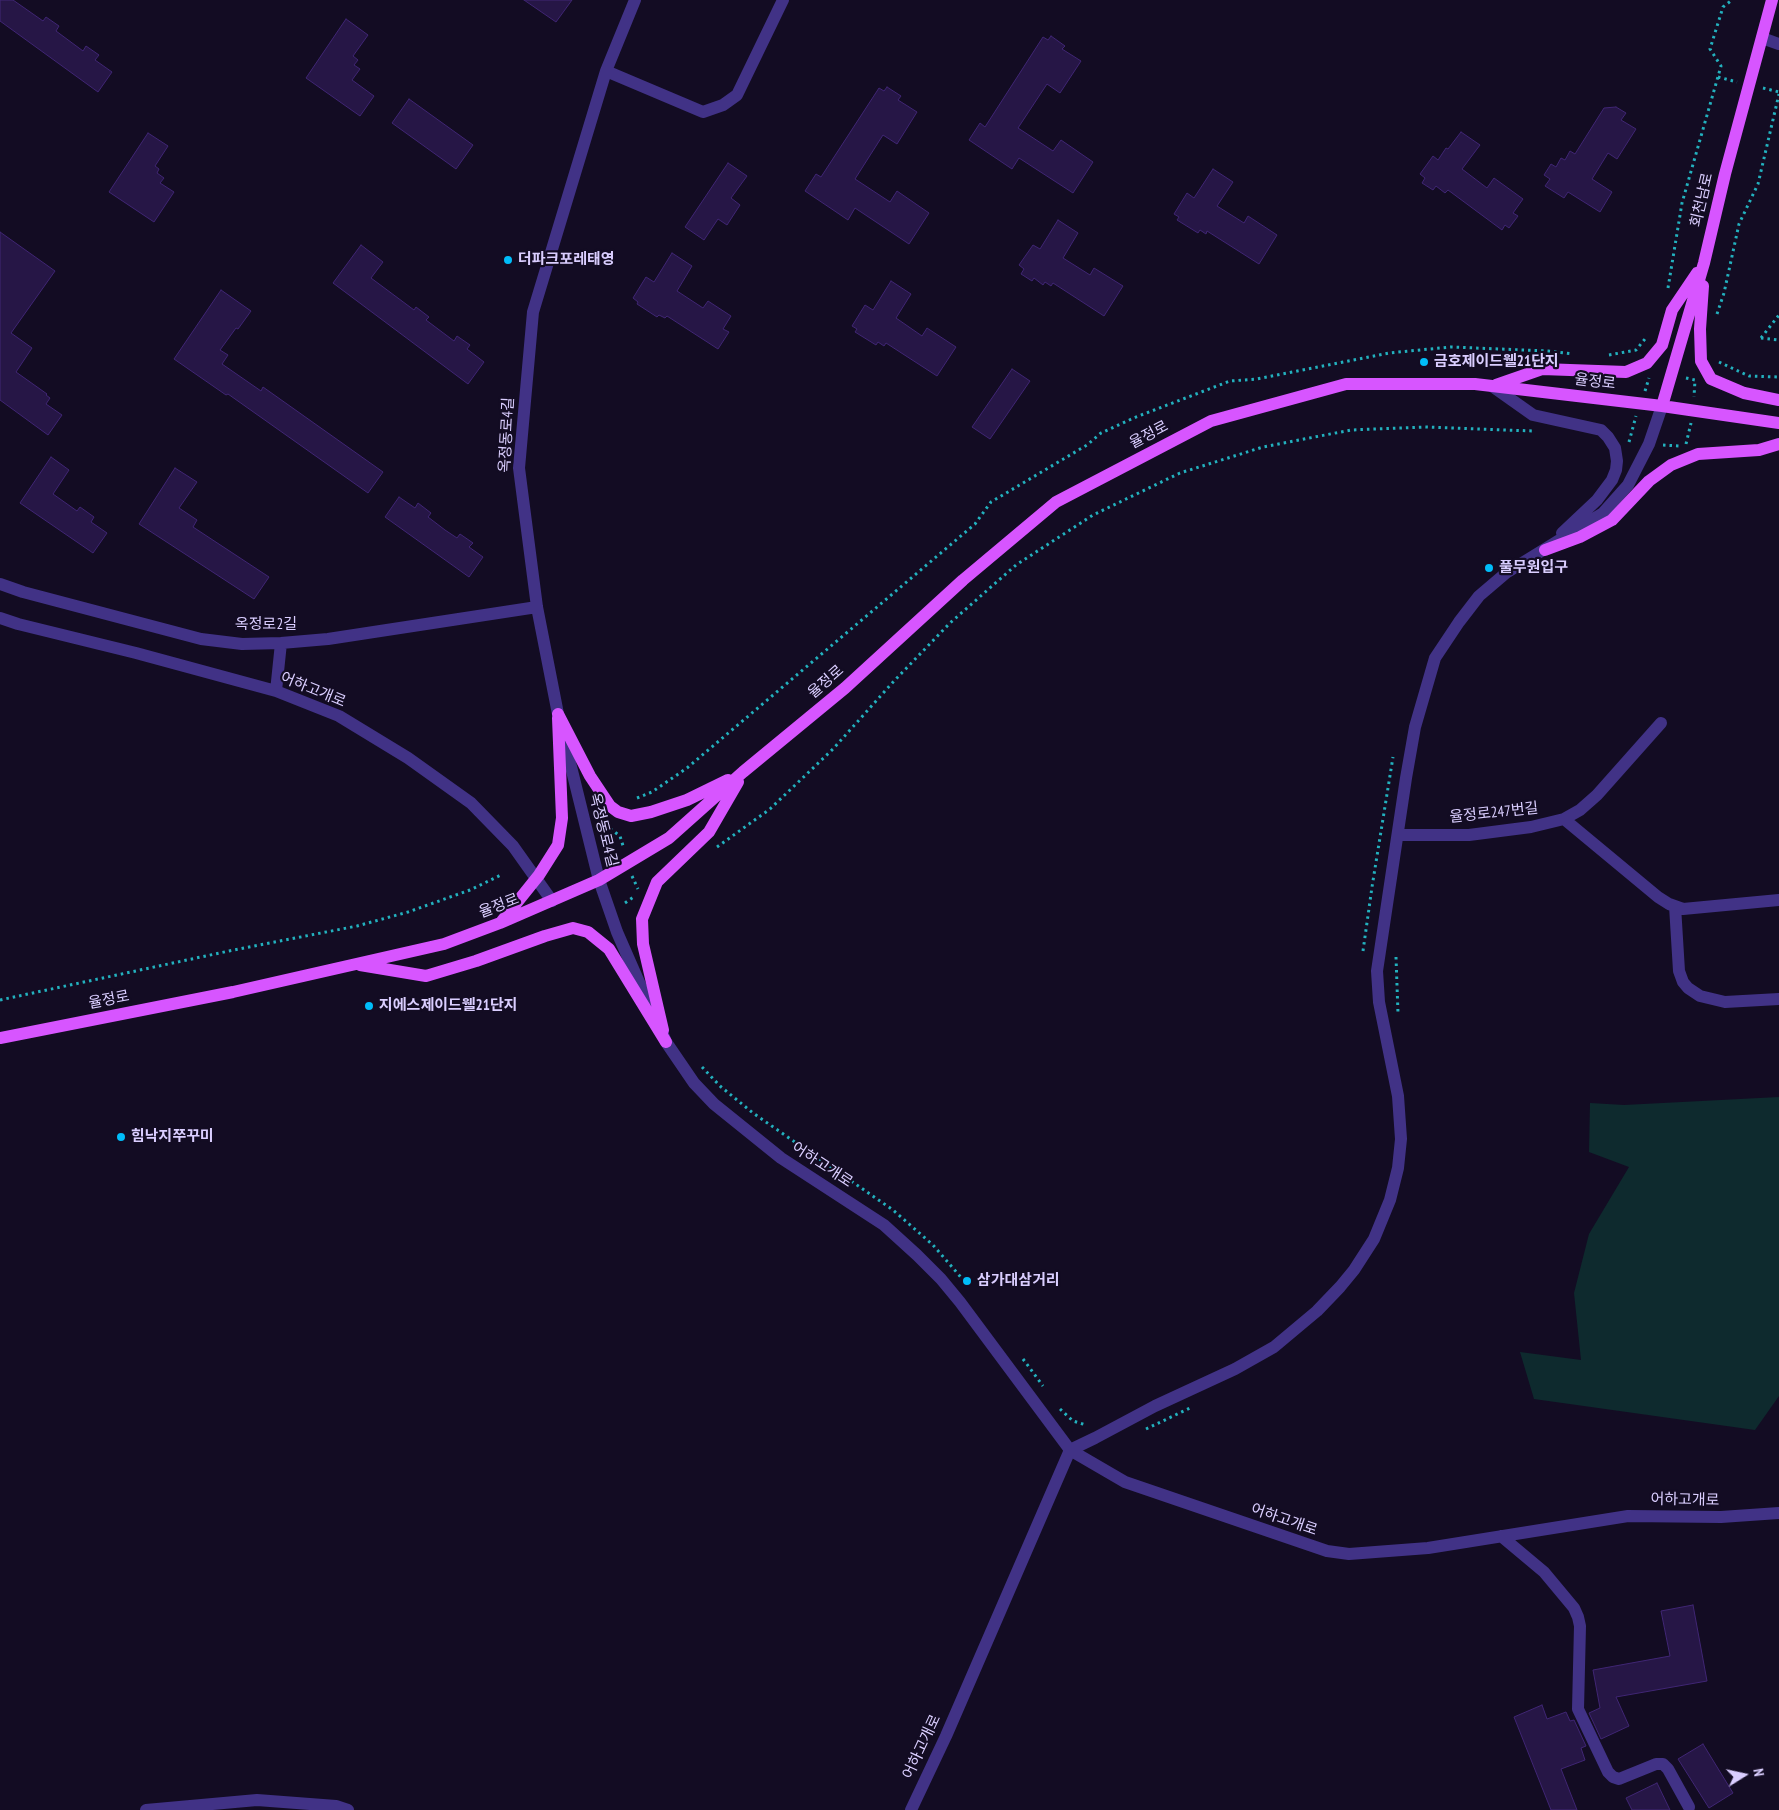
<!DOCTYPE html>
<meta charset="utf-8">
<style>
body{margin:0}
#map{position:relative;width:1779px;height:1810px;overflow:hidden;background:#130c23;font-family:"PT Sans Narrow",sans-serif}
canvas{display:block}
.north{position:absolute;left:1719px;top:1750px;width:50px;height:50px;-webkit-text-stroke:4px #130c23;paint-order:stroke;rotate:80deg;font-size:14px;font-weight:700;line-height:20px;text-align:center;color:#daceff}
.north::after{content:'';display:block;margin:auto;width:18px;height:22px;background:#daceff;clip-path:polygon(50% 0,100% 100%,50% 72%,0 100%)}
</style>
<div id="map">
<canvas width="1779" height="1810"></canvas>
<div class="north">N</div>
</div>
<script>
const ctx = document.querySelector('canvas').getContext('2d');
ctx.lineJoin = 'round';
function paint(path, color) { ctx.fillStyle = color; ctx.fill(path, 'evenodd'); }
const shape = rows => new Path2D(rows.map(r => 'M' + r).join(''));
function trace(path, color, width, dash) { ctx.strokeStyle = color; ctx.lineWidth = width; ctx.lineCap = dash ? 'butt' : 'round'; ctx.setLineDash(dash || []); ctx.stroke(path); }
function label(font, color, halo, rows, align = 'center') {
  ctx.font = font + ' "PT Sans Narrow","Noto Sans KR",sans-serif'; ctx.lineWidth = 4.5; ctx.setLineDash([]); ctx.textBaseline = 'middle'; ctx.strokeStyle = halo; ctx.fillStyle = color; for (const [text, x, y, turn = 0] of rows) {
    ctx.save(); ctx.translate(x, y); ctx.rotate((+turn || 0) * Math.PI / 180); ctx.textAlign = isNaN(turn) ? turn : align; if (halo) ctx.strokeText(text, 0, 0); ctx.fillText(text, 0, 0); ctx.restore();
  }
}
paint(shape([
 [1779,1097,1779,1396,1755,1430,1534,1399,1520,1352,1581,1360,1574,1293,1589,1234,1629,1167,1589,1152,1590,1103,1624,1105]
]), '#0e2a2e');
const building = shape([
 [0,0,13,0,43,21,46,17,59,26,56,31,83,51,86,46,99,55,95,60,112,72,98,92,0,21,0,0],
 [524,0,572,0,556,22,524,0],
 [346,19,368,35,353,56,358,60,354,65,360,69,352,80,374,96,360,116,306,78,346,19],
 [1051,36,1065,46,1062,49,1081,61,1060,93,1047,84,1018,128,1053,151,1061,140,1093,162,1073,193,1019,158,1012,169,969,140,980,123,985,127,1043,37,1048,40,1051,36],
 [887,87,901,96,898,100,917,112,897,144,883,135,855,179,890,202,897,191,929,213,909,244,855,208,848,220,805,191,816,174,821,177,879,88,884,91,887,87],
 [409,99,473,145,456,169,392,123,409,99],
 [1616,107,1626,113,1621,120,1636,129,1617,159,1608,153,1592,179,1612,192,1600,212,1568,192,1564,198,1545,186,1550,179,1544,175,1551,164,1556,167,1561,158,1565,160,1570,151,1575,154,1604,108,1616,107],
 [1461,132,1480,145,1462,169,1487,188,1494,178,1523,199,1513,213,1518,216,1509,228,1505,225,1502,230,1448,190,1445,193,1436,186,1433,190,1422,183,1425,178,1420,174,1433,156,1438,160,1446,148,1448,149,1461,132],
 [148,133,168,146,155,166,159,169,157,173,164,178,160,183,174,192,154,222,109,192,148,133],
 [728,163,747,176,731,198,740,205,727,225,718,219,704,240,685,227,728,163],
 [1213,169,1233,182,1217,206,1244,223,1248,216,1277,235,1259,264,1207,231,1206,234,1200,230,1198,233,1177,220,1179,217,1174,214,1187,193,1194,198,1213,169],
 [1058,220,1078,233,1063,258,1090,275,1094,268,1123,286,1104,316,1053,283,1051,286,1045,282,1043,285,1034,278,1032,281,1021,274,1024,269,1019,265,1033,245,1040,249,1058,220],
 [0,232,55,271,11,333,32,348,16,372,47,394,46,395,50,398,46,404,62,415,48,435,0,400,0,232],
 [361,245,383,262,371,278,414,310,416,307,429,317,426,320,454,341,457,336,470,345,467,349,484,362,468,384,333,283,361,245],
 [672,253,692,266,677,291,703,308,708,301,731,316,723,329,729,332,718,349,667,316,665,318,659,315,657,317,637,304,638,302,633,298,646,277,654,282,672,253],
 [891,281,911,294,896,318,922,336,927,328,956,347,937,376,886,343,884,346,878,342,876,345,855,332,857,329,852,326,865,305,873,310,891,281],
 [221,290,251,311,238,329,236,328,220,350,228,355,222,364,261,391,263,387,383,472,368,493,228,394,226,395,174,359,221,290],
 [1012,369,1030,381,990,439,972,427,1012,369],
 [51,457,69,470,53,494,77,511,80,507,94,517,91,522,107,533,93,553,20,503,51,457],
 [175,468,197,482,179,508,197,520,193,527,269,577,254,599,139,524,175,468],
 [399,497,415,508,418,503,431,513,428,517,445,530,457,538,460,534,473,543,469,547,483,557,469,577,385,517,399,497],
 [1693,1605,1707,1681,1616,1697,1629,1726,1601,1739,1589,1713,1600,1708,1593,1670,1670,1656,1661,1611,1693,1605],
 [1542,1705,1547,1719,1566,1712,1570,1721,1574,1720,1586,1746,1581,1748,1585,1760,1561,1769,1577,1810,1551,1810,1514,1717,1542,1705],
 [1703,1744,1733,1793,1709,1808,1678,1759,1703,1744],
 [1657,1783,1670,1810,1632,1810,1626,1798,1657,1783]
]);
paint(building, '#261646');
trace(building, '#402674', 1);
trace(shape([
 [1718,77,1737,82],
 [1763,88,1779,92],
 [1668,288,1682,203,1721,66,1710,49,1723,7,1732,0],
 [1717,314,1724,293,1739,224,1758,184,1779,94],
 [1761,338,1779,315],
 [1761,338,1779,340],
 [1609,355,1636,350,1645,339],
 [1719,362,1749,376,1779,377],
 [1686,378,1695,380,1694,397],
 [1645,391,1649,378],
 [1629,442,1636,416],
 [1686,444,1691,423],
 [1663,445,1679,446],
 [1537,573,1563,561],
 [637,798,652,792,687,768,975,524,991,502,1087,445,1101,433,1136,417,1230,381,1257,379,1389,353,1451,347,1548,351,1573,354],
 [609,822,604,824,620,836,624,849],
 [717,847,770,809,833,749,894,681,950,623,1016,565,1093,515,1180,473,1263,447,1351,430,1425,427,1533,431],
 [632,876,638,889],
 [625,903,635,896],
 [1363,951,1372,887,1393,757],
 [1396,957,1398,1013],
 [0,1000,229,951,357,926,408,912,470,890,503,874],
 [702,1067,720,1086,753,1113,893,1210,933,1245,965,1282],
 [1023,1359,1043,1386],
 [1060,1409,1073,1421,1086,1425],
 [1146,1429,1190,1408]
]), '#23b1be', 3, [2.5, 4]);
trace(shape([
 [635,0,606,71,533,312,519,468,537,607,558,714,599,880,617,932,652,1012],
 [1762,38,1779,44],
 [606,71,703,112,723,105,737,95,783,0],
 [1492,386,1533,415,1601,430,1608,437,1615,448,1617,461,1616,470,1612,480,1597,500,1562,533],
 [0,584,23,592,201,639,242,644,281,643,328,639,537,607],
 [0,618,18,624,136,653,276,691,339,716,408,758,471,803,513,846,552,901],
 [276,691,281,643],
 [1564,819,1658,897,1669,904,1683,909,1779,900],
 [1398,835,1469,835,1531,827,1564,819,1580,810,1597,795,1661,723],
 [1675,906,1679,971,1683,982,1688,988,1700,996,1725,1002,1779,999],
 [662,1032,666,1042,694,1083,714,1104,781,1158,884,1225,917,1255,941,1279,960,1302,1070,1450,1125,1482,1327,1551,1349,1554,1428,1548,1628,1516,1721,1517,1779,1513],
 [1070,1450,1095,1438,1155,1406,1235,1369,1274,1347,1317,1311,1340,1287,1354,1270,1374,1239,1390,1200,1398,1168,1401,1139,1398,1096,1379,1002,1377,971,1406,778,1415,727,1435,658,1459,622,1479,596,1506,573,1603,513,1628,485,1649,444,1662,406],
 [1501,1536,1544,1572,1574,1608,1578,1617,1580,1626,1578,1709,1608,1772,1613,1777,1619,1779,1656,1764,1663,1764,1668,1769,1689,1807],
 [146,1810,257,1800,336,1806,348,1810],
 [911,1810,946,1736,1070,1450]
]), '#413286', 12);
trace(shape([
 [1703,286,1700,329,1701,361,1711,379,1744,393,1779,400],
 [1496,385,1542,369,1626,372,1647,363,1662,345,1672,310,1697,273],
 [1662,406,1704,263,1725,174,1772,0],
 [1545,550,1580,537,1612,520,1649,481,1671,465,1698,454,1759,450,1779,444],
 [558,714,590,776,610,806,618,812,631,816,651,812,687,800,728,780],
 [502,921,539,875,558,845,562,818,558,718],
 [360,965,426,976,476,961,545,936,573,928,588,932,609,949,666,1042],
 [663,1030,643,944,642,919,657,882,709,832,738,782],
 [0,1038,233,992,444,944,500,923,599,880,669,838,743,772,845,688,963,580,1056,502,1211,421,1346,384,1475,384,1662,406,1779,423]
]), '#d755ff', 12);
for (const [x, y, r, color] of [
 [508,260,5,"#00bdf9"],
 [1424,362,5,"#00bdf9"],
 [1489,568,5,"#00bdf9"],
 [369,1006,5,"#00bdf9"],
 [121,1137,5,"#00bdf9"],
 [967,1281,5,"#00bdf9"]
]) { const dot = new Path2D(); dot.arc(x, y, r, 0, 2 * Math.PI); ctx.fillStyle = color; ctx.fill(dot); trace(dot, '#130c23', 2); }
label('15px', '#daceff', '#130c23', [
 ["회천남로",1702,200,-77],
 ["율정로",1595,382,7],
 ["옥정동로4길",507,435,-87],
 ["율정로",1149,435,-28],
 ["옥정로2길",266,625],
 ["율정로",826,682,-41],
 ["어하고개로",313,690,22],
 ["율정로247번길",1494,813,-6],
 ["옥정동로4길",603,830,76],
 ["율정로",499,906,-21],
 ["율정로",109,1000,-11],
 ["어하고개로",822,1165,33],
 ["어하고개로",1685,1500,1],
 ["어하고개로",1284,1520,19],
 ["어하고개로",922,1747,-65]
]);
label('bold 15px', '#daceff', '#130c23', [
 ["더파크포레태영",518,260],
 ["금호제이드웰21단지",1434,362],
 ["풀무원입구",1499,568],
 ["지에스제이드웰21단지",379,1006],
 ["힘낙지쭈꾸미",131,1137],
 ["삼가대삼거리",977,1281]
], 'left');
</script>
